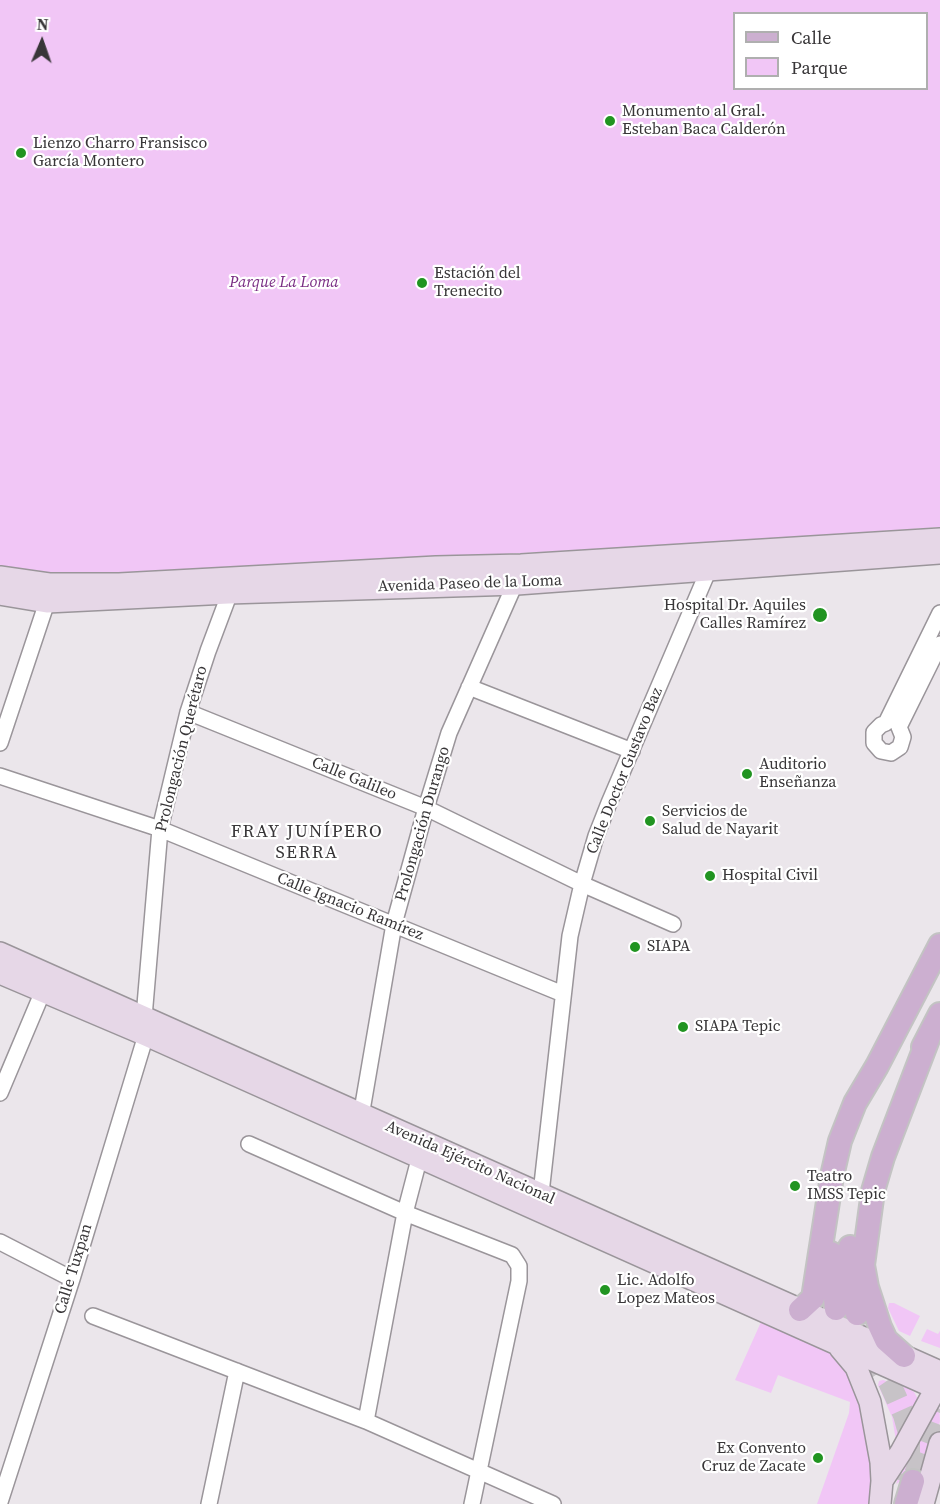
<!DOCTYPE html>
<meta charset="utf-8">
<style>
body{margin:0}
#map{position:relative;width:940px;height:1504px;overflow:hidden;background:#ebe6eb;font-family:"Source Serif 4",serif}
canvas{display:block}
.legend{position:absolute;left:733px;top:12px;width:195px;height:78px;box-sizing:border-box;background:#fff;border:2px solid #afafaf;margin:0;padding:8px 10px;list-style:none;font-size:18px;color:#383638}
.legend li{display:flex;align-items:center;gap:12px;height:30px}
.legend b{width:30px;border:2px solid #afafaf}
.north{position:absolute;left:12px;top:12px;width:60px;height:60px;-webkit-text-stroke:4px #fff;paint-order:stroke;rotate:2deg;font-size:16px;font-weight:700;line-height:24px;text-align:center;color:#383638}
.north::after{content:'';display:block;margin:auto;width:21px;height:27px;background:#383638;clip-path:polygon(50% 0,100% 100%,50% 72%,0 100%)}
</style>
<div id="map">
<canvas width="940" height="1504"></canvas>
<ul class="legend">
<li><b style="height:8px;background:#ccafd0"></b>Calle</li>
<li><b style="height:16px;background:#f1c6f6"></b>Parque</li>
</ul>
<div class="north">N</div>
</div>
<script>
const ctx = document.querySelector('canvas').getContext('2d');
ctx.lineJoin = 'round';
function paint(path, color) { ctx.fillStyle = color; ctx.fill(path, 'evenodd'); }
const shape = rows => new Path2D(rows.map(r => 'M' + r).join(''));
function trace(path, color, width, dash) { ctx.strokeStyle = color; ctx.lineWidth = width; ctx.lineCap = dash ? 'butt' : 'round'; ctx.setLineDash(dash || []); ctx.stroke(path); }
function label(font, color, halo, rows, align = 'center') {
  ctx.font = font + ' "Source Serif 4",serif'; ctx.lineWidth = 4.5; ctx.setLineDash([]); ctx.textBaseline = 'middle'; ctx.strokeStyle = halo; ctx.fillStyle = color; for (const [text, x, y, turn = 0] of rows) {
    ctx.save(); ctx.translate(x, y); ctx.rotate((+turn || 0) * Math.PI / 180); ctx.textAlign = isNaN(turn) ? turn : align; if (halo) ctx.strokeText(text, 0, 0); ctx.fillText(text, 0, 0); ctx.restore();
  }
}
paint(shape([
 [0,0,940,0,940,527,714,543,100,575,40,574,0,568],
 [734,14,926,14,926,88,734,88],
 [889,1303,894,1303,920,1316,910,1336,899,1331,888,1308],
 [761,1322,855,1360,879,1415,877,1504,817,1504,849,1413,850,1402,778,1375,771,1393,735,1380],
 [927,1329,938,1334,940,1331,940,1348,921,1341],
 [883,1380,908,1388,914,1392,920,1403,896,1441,892,1417,878,1385,879,1381],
 [939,1404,940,1421,923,1485,904,1479,896,1484,903,1466]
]), '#f1c6f6');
trace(shape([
 [869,1353,889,1382,904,1415,909,1433,909,1455,903,1481],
 [915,1474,940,1409]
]), '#c7c3c7', 22, [22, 11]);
const street = shape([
 [940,613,886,723,881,725,874,732,874,743,881,751,891,753,900,747,903,737,899,727,940,644],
 [469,687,632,751],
 [188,712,426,808,582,884,673,924],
 [0,743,47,602],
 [0,776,160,829,563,994],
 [0,1093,46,984],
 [360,1122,394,924,426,808,449,733,518,577],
 [249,1144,405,1213,512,1255,519,1266,519,1281,472,1504],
 [540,1202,570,936,582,884,596,836,609,803,712,562],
 [0,1242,72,1279],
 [93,1316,366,1421,553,1504],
 [366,1421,405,1213,422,1148],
 [0,1502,72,1279,146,1035,144,1017,160,829,188,712,208,651,232,587],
 [209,1504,237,1371]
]);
const secondary = shape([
 [0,577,49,584,119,584,436,567,521,565,940,539],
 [0,594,47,602,228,593,517,584,940,553],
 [0,953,940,1372],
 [0,973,146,1035,940,1390],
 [840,1348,856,1367,870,1402,881,1462,882,1481],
 [880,1504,882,1481,901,1452,940,1381],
 [923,1504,940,1443]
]);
const primary = shape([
 [923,1047,940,1014],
 [850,1247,849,1284,857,1314],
 [831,1253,836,1309],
 [800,1310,813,1298,832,1176,840,1141,855,1103,877,1066,940,945],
 [904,1356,886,1340,880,1327,867,1287,863,1265,873,1191,883,1157,930,1034],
 [906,1504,913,1481]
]);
trace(street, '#9a959a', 18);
trace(secondary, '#9a959a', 24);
trace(primary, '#c3c3c3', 26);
trace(street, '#fff', 15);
trace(secondary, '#e6d7e7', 21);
trace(primary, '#ccafd0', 22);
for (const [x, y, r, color] of [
 [610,121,6,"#219421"],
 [21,153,6,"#219421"],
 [422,283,6,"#219421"],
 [820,615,8,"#219421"],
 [747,774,6,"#219421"],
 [650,821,6,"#219421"],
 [710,876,6,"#219421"],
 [635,947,6,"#219421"],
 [683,1027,6,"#219421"],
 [795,1186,6,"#219421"],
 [605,1290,6,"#219421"],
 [818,1458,6,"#219421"]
]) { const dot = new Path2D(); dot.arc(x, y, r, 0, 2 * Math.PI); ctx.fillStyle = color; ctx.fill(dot); trace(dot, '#fff', 2); }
label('16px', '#383638', '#fff', [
 ["Monumento al Gral.",622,112],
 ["Esteban Baca Calderón",622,130],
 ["Lienzo Charro Fransisco",33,144],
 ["García Montero",33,162],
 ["Estación del",434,274],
 ["Trenecito",434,292],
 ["Hospital Dr. Aquiles",806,606,"right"],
 ["Calles Ramírez",806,624,"right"],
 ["Auditorio",759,765],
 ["Enseñanza",759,783],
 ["Servicios de",662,812],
 ["Salud de Nayarit",662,830],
 ["Hospital Civil",722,876],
 ["SIAPA",647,947],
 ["SIAPA Tepic",695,1027],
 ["Teatro",807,1177],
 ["IMSS Tepic",807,1195],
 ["Lic. Adolfo",617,1281],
 ["Lopez Mateos",617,1299],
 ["Ex Convento",806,1449,"right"],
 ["Cruz de Zacate",806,1467,"right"]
], 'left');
label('italic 16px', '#792c83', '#fff', [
 ["Parque La Loma",284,283]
]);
label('16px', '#383638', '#fff', [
 ["Avenida Paseo de la Loma",470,584,-2],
 ["Prolongación Querétaro",182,749,-76],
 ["Calle Doctor Gustavo Baz",625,771,-68],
 ["Calle Galileo",354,779,22],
 ["Prolongación Durango",423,824,-74],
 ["Calle Ignacio Ramírez",350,907,22],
 ["Avenida Ejército Nacional",470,1163,24],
 ["Calle Tuxpan",74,1269,-73]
]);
ctx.letterSpacing = '1.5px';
label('18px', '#383638', '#fff', [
 ["FRAY JUNÍPERO",307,832],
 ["SERRA",307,853]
]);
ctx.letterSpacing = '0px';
</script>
